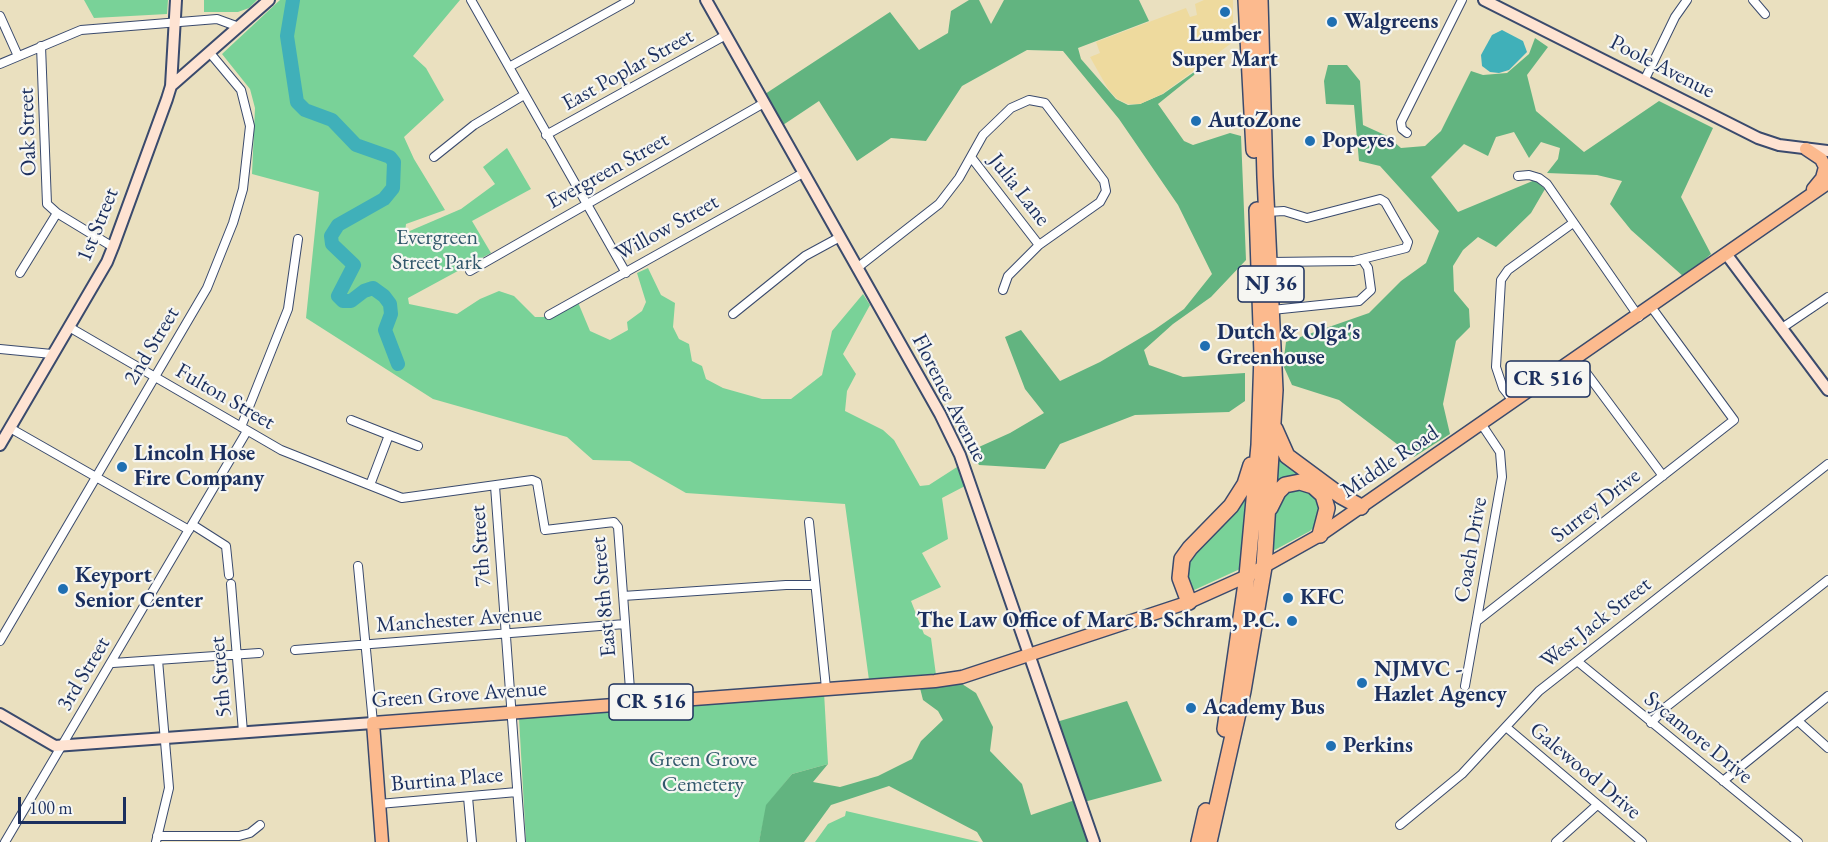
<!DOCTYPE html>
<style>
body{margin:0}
#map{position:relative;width:1828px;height:842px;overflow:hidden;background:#eae0bf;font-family:"EB Garamond",serif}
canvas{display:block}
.scale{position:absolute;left:18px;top:797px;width:108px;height:27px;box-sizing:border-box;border:3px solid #1b2f5e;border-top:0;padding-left:8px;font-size:18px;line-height:21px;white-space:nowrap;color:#1b2f5e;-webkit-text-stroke:4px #f6f6f2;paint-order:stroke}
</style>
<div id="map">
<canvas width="1828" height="842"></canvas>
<div class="scale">100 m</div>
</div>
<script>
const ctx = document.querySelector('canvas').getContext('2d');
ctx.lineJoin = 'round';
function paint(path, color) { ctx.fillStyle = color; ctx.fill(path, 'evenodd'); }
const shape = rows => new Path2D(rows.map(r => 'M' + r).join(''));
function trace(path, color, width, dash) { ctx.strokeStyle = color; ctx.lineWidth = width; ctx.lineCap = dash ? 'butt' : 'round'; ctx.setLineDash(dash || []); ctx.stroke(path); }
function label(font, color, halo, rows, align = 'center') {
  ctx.font = font + ' "EB Garamond",serif'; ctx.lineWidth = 4.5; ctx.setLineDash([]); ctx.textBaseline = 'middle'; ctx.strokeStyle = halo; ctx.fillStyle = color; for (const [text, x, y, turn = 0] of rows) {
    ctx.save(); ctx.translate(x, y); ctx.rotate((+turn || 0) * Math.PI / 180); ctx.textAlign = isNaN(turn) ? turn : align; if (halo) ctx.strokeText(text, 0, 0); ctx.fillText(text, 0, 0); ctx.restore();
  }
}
paint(shape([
 [84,0,168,0,167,14,94,18],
 [204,0,257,0,249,8,238,12,204,12],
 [280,0,460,0,413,56,426,68,444,100,404,137,414,159,445,210,406,224,405,233,461,209,495,184,483,167,507,148,531,189,472,221,491,253,408,298,409,304,457,314,480,299,499,291,514,296,535,317,547,317,577,300,590,331,610,340,628,330,627,322,642,311,646,302,637,273,648,268,661,295,675,303,673,327,679,339,689,344,692,361,702,366,706,379,723,388,762,399,791,399,822,375,832,331,863,294,870,305,843,354,856,374,847,391,845,411,883,430,894,440,920,486,929,485,957,467,965,486,942,498,948,539,922,553,941,587,911,601,924,634,931,638,936,675,869,680,845,504,686,493,630,461,593,460,567,437,433,399,306,318,319,192,252,174,255,108,250,89,222,54],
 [1278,451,1308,477,1277,483],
 [1304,486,1322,504,1319,523,1310,531,1271,552,1274,510,1279,494],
 [1246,490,1240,569,1192,591,1186,587,1185,561],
 [824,692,828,764,792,774,767,805,759,842,526,842,519,718],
 [846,811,980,842,815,842,828,824,845,816]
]), '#79d298');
paint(shape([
 [969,0,979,0,991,24,1004,0,1139,0,1149,21,1078,48,1081,59,1116,99,1128,105,1140,104,1163,94,1197,70,1194,75,1158,104,1184,141,1193,145,1230,133,1241,136,1246,260,1211,297,1173,324,1144,350,1149,365,1183,377,1245,373,1245,401,1229,412,1135,415,1060,444,1045,469,979,465,970,451,1010,433,1044,413,1025,389,1005,337,1021,330,1060,381,1100,362,1154,330,1184,309,1212,274,1178,205,1119,119,1063,51,1027,50,962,86,926,141,891,138,857,161,819,101,777,129,759,98,890,12,919,50,948,33,951,11],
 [1535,38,1548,47,1527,75,1536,111,1584,152,1659,101,1713,128,1681,197,1711,254,1684,277,1631,230,1610,204,1622,181,1597,175,1547,173,1558,159,1560,148,1541,142,1529,158,1514,132,1496,137,1488,156,1464,144,1431,177,1458,212,1535,180,1545,189,1531,213,1496,247,1478,237,1463,250,1453,266,1454,291,1469,309,1470,327,1456,341,1443,404,1450,434,1414,457,1339,400,1292,385,1283,365,1286,342,1369,313,1401,281,1426,263,1439,231,1380,166,1359,161,1354,105,1326,104,1324,81,1328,65,1347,65,1360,81,1363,125,1387,136,1401,148,1425,146,1441,131,1471,71,1483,75,1507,73,1529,54],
 [959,682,976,693,993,727,990,751,1022,784,1031,815,1078,799,1053,723,1127,701,1162,781,1084,802,1093,842,983,842,977,832,889,786,831,805,804,842,759,842,766,805,792,774,828,764,813,782,840,787,878,776,912,759,921,741,943,720,938,711,923,700,920,688]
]), '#62b480');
paint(shape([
 [1204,0,1233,0,1233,42,1162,94,1140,104,1128,104,1117,99,1108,89,1090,57,1100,53,1096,42,1186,8,1190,17,1197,15,1195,4]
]), '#eeda9e');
paint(shape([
 [1502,30,1523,41,1527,52,1509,70,1499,73,1490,72,1482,66,1481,55,1492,35]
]), '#40b0b9');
trace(shape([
 [293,0,287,36,297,102,305,110,332,120,356,145,390,157,394,162,393,188,384,199,338,225,331,236,332,244,354,265,338,296,343,301,351,301,364,291,373,288,384,296,390,304,391,314,385,330,398,364]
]), '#40b0b9', 14);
const street = shape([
 [471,0,626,273],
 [1753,0,1765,14],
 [0,16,18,56],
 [41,46,47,204,57,213,113,247],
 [0,64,81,30,217,19,239,27],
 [509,67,630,0],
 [1645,79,1675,17,1687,0],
 [1407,133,1402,129,1401,122,1462,0],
 [546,135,726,35],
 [434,157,474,125,524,95],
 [971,157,1039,245],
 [1518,176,1529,175,1539,178,1547,184,1639,317],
 [1267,212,1284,211,1307,218,1380,199,1385,202,1408,242,1406,248,1354,261,1270,262],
 [857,268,939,204,959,178,983,135,1011,108,1029,100,1045,103,1104,181,1106,191,1100,202,1039,245,1008,276,1003,290],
 [470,271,764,103],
 [20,273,57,213],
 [1272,310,1359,301,1371,290,1368,268,1362,259],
 [733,314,805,256,840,237],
 [549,315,803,173],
 [69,327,281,450,402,498,532,480,537,482,545,530,614,522,618,527,631,703],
 [1782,328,1828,297],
 [0,349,52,354],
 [1576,359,1663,476],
 [1514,402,1503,388,1496,367,1501,280,1508,270,1573,223],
 [351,420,389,435,370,485],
 [241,427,288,309,298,239],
 [10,428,189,530],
 [389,435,418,446],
 [495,486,521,842],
 [809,522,826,688],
 [193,525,226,546,229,575],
 [358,566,373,723],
 [231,584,243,732],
 [623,596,786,585,815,585],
 [1477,621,1734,420,1652,308],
 [0,641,207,288,233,223,243,189,250,126,241,90,210,53],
 [295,650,625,624],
 [1577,661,1798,842],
 [113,663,259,653],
 [1465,686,1502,477,1500,452,1482,425],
 [1798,721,1828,748],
 [1651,723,1666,707,1828,580],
 [1506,727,1642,842],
 [1723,781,1828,696],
 [468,797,472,842],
 [379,804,517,792],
 [1400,825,1462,774,1539,691,1828,464],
 [157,836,239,836,250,833,260,825],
 [5,842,247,431],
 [156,842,169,788,158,660],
 [1556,842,1596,806]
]);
const secondary = shape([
 [706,0,940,414,960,455,1094,842],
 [1484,0,1758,138,1779,145,1828,151],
 [171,86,269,0],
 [1727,255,1828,390],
 [0,445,107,262,113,247,167,99,171,86,176,0],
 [0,714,55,746,373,723]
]);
const primary = shape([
 [1806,149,1821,159,1825,167,1822,178,1813,189],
 [382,842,373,723,935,681,962,677,1189,602,1247,576,1320,535,1828,183]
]);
const highway = shape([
 [1246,0,1254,150],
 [1275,429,1287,456,1341,496,1361,507],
 [1270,508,1278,492,1285,485,1300,482,1313,486,1323,495,1327,508,1320,535],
 [1189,602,1180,578,1182,559,1190,548,1231,506,1245,484,1251,465],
 [1225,729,1247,576,1259,445,1262,355,1257,210],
 [1199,842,1206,811],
 [1209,842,1243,691,1264,567,1275,390,1265,177,1260,0]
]);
trace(street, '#3a4a6d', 10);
trace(secondary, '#3a4a6d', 14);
trace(primary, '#3a4a6d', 15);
trace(highway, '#3a4a6d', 18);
trace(street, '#fff', 8);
trace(secondary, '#fee3d2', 10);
trace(primary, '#fcba8e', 12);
trace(highway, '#fcba8e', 15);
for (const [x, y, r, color] of [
 [1225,12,6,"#1f6fb2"],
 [1332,22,6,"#1f6fb2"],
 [1196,121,6,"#1f6fb2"],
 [1310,141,6,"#1f6fb2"],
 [1205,346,6,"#1f6fb2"],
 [122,467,6,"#1f6fb2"],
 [63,589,6,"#1f6fb2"],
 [1288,598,6,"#1f6fb2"],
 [1292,621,6,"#1f6fb2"],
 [1362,683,6,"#1f6fb2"],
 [1191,708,6,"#1f6fb2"],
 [1331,746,6,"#1f6fb2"]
]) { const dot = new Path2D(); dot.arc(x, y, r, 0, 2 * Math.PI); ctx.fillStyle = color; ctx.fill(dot); trace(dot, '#f6f6f2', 2); }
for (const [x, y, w] of [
 [1271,284,66],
 [1548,379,84],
 [651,702,84]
]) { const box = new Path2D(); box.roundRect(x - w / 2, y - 18, w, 36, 4.5); ctx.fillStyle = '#f6f6f2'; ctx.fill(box); trace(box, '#1b2f5e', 1.5); }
label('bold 21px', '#1b2f5e', null, [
 ["NJ 36",1271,284],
 ["CR 516",1548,379],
 ["CR 516",651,702]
]);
label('bold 22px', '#1b2f5e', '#f6f6f2', [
 ["Walgreens",1344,22],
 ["Lumber",1225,35,"center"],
 ["Super Mart",1225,60,"center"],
 ["AutoZone",1208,121],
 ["Popeyes",1322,141],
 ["Dutch & Olga's",1217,333],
 ["Greenhouse",1217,358],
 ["Lincoln Hose",134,454],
 ["Fire Company",134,479],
 ["Keyport",75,576],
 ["Senior Center",75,601],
 ["KFC",1300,598],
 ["The Law Office of Marc B. Schram, P.C.",1280,621,"right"],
 ["NJMVC -",1374,670],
 ["Hazlet Agency",1374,695],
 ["Academy Bus",1203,708],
 ["Perkins",1343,746]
], 'left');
label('22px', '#1b2f5e', '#f6f6f2', [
 ["Poole Avenue",1662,67,27],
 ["East Poplar Street",628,70,-29],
 ["Oak Street",28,132,-92],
 ["Evergreen Street",608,171,-29],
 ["Julia Lane",1019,190,52],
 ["1st Street",98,225,-68],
 ["Willow Street",667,228,-29],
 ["2nd Street",152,346,-59],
 ["Fulton Street",225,397,30],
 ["Florence Avenue",949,398,63],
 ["Middle Road",1390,462,-34],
 ["Surrey Drive",1596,506,-38],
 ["7th Street",481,546,-94],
 ["Coach Drive",1471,550,-80],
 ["East 8th Street",604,597,-95],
 ["Manchester Avenue",459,620,-4],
 ["West Jack Street",1596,623,-38],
 ["3rd Street",84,674,-59],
 ["5th Street",221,677,-95],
 ["Green Grove Avenue",459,695,-4],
 ["Sycamore Drive",1698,738,39],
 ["Galewood Drive",1585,771,40],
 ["Burtina Place",447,780,-5]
]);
label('22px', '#32586c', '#f6f6f2', [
 ["Evergreen",437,238],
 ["Street Park",437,263],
 ["Green Grove",703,760],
 ["Cemetery",703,785]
]);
</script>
